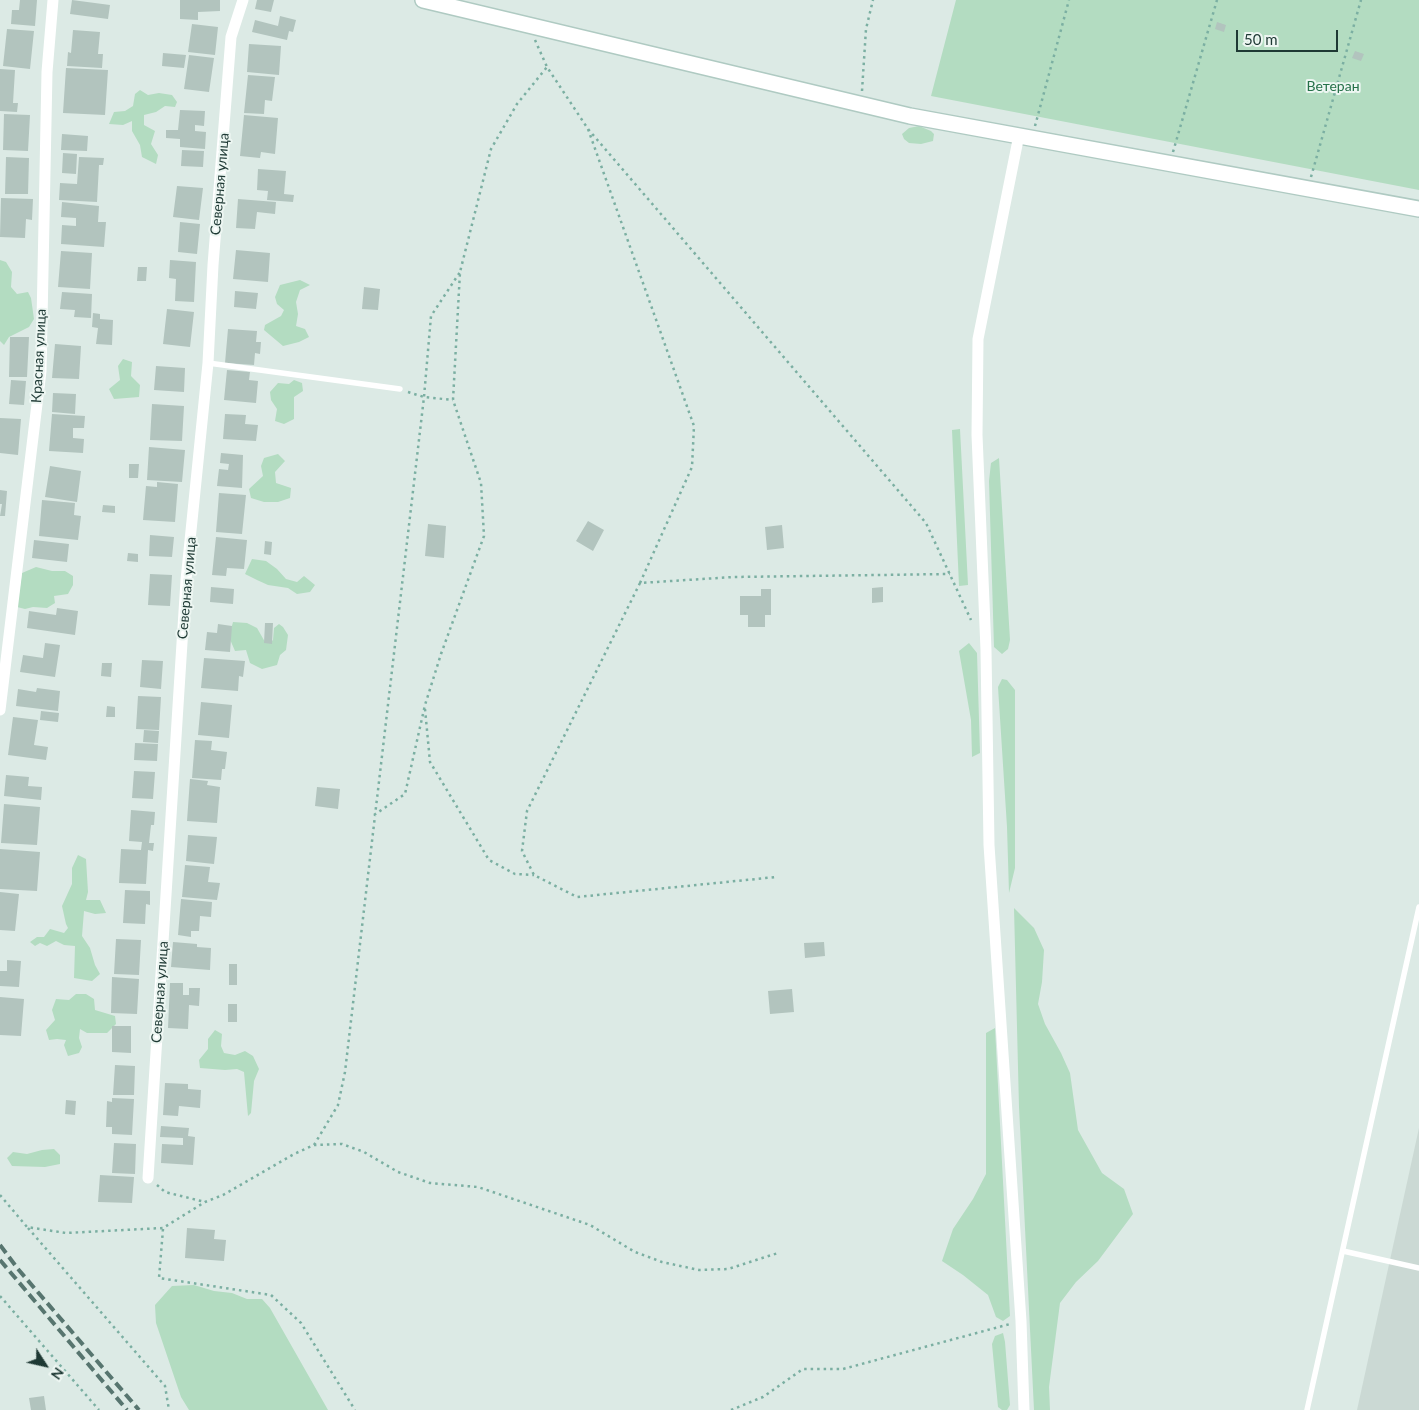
<!DOCTYPE html>
<meta charset="utf-8">
<style>
body{margin:0}
#map{position:relative;width:1419px;height:1410px;overflow:hidden;background:#dceae5;font-family:Lato,sans-serif}
canvas{display:block}
.north{position:absolute;left:20px;top:1340px;width:50px;height:50px;-webkit-text-stroke:4px #edf6f2;paint-order:stroke;rotate:125deg;font-size:14px;font-weight:700;line-height:20px;text-align:center;color:#1e3934}
.north::after{content:'';display:block;margin:auto;width:18px;height:22px;background:#1e3934;clip-path:polygon(50% 0,100% 100%,50% 72%,0 100%)}
.scale{position:absolute;left:1236px;top:30px;width:102px;height:22px;box-sizing:border-box;border:2px solid #1e3934;border-top:0;padding-left:6px;font-size:15px;line-height:18px;white-space:nowrap;color:#1e3934;-webkit-text-stroke:4px #edf6f2;paint-order:stroke}
</style>
<div id="map">
<canvas width="1419" height="1410"></canvas>
<div class="north">N</div>
<div class="scale">50 m</div>
</div>
<script>
const ctx = document.querySelector('canvas').getContext('2d');
ctx.lineJoin = 'round';
function paint(path, color) { ctx.fillStyle = color; ctx.fill(path, 'evenodd'); }
const shape = rows => new Path2D(rows.map(r => 'M' + r).join(''));
function trace(path, color, width, dash) { ctx.strokeStyle = color; ctx.lineWidth = width; ctx.lineCap = dash ? 'butt' : 'round'; ctx.setLineDash(dash || []); ctx.stroke(path); }
function label(font, color, halo, rows, align = 'center') {
  ctx.font = font + ' Lato,sans-serif'; ctx.lineWidth = 4; ctx.setLineDash([]); ctx.textBaseline = 'middle'; ctx.strokeStyle = halo; ctx.fillStyle = color; for (const [text, x, y, turn = 0] of rows) {
    ctx.save(); ctx.translate(x, y); ctx.rotate((+turn || 0) * Math.PI / 180); ctx.textAlign = isNaN(turn) ? turn : align; if (halo) ctx.strokeText(text, 0, 0); ctx.fillText(text, 0, 0); ctx.restore();
  }
}
paint(shape([
 [1419,1128,1419,1410,1357,1410]
]), '#cbd9d4');
paint(shape([
 [956,0,1419,0,1419,190,931,96],
 [140,90,148,95,159,93,172,95,177,102,175,107,165,106,156,112,144,115,144,125,155,131,151,144,158,155,156,164,142,157,140,145,132,131,132,121,123,125,109,124,114,112,125,111,133,106,135,94],
 [919,126,931,131,934,134,933,141,921,144,909,143,904,139,902,134,909,128],
 [0,260,6,262,12,272,11,287,17,294,28,292,31,298,34,319,29,327,9,337,4,345,0,341],
 [300,280,310,285,300,290,296,302,298,314,296,326,305,329,309,337,299,342,283,346,264,330,265,325,281,316,284,310,277,304,275,297,280,285],
 [123,359,132,362,131,376,140,385,139,397,114,399,109,389,120,380,118,366],
 [294,380,302,383,303,391,294,397,294,419,284,424,275,421,277,409,271,400,270,392,278,383,289,384],
 [960,429,968,585,959,586,952,430],
 [278,454,285,461,275,472,276,483,291,488,290,498,278,502,264,502,251,498,249,489,263,476,261,466,264,458],
 [999,458,1010,640,1008,649,1002,654,994,647,989,481,991,463],
 [252,559,266,561,277,569,286,579,297,582,304,576,315,585,310,592,297,594,288,588,268,585,257,580,245,574],
 [36,567,52,571,65,571,73,576,73,585,68,594,54,596,55,603,47,608,33,607,25,609,17,607,22,573],
 [233,622,247,623,257,628,265,642,270,643,273,640,274,628,279,624,283,627,288,635,286,650,280,655,277,665,262,669,250,663,246,650,235,651,229,637],
 [969,643,977,653,980,753,972,757,971,720,959,651],
 [1002,679,1007,680,1015,690,1015,868,1009,893,1007,827,998,687],
 [78,855,86,859,88,892,86,900,100,900,106,913,95,914,84,911,82,936,90,948,95,965,100,974,92,981,74,978,75,946,64,945,56,941,47,946,40,943,35,946,30,942,37,937,44,937,50,929,64,933,68,928,66,924,62,906,72,884,72,868],
 [1014,908,1034,928,1044,950,1042,982,1038,1004,1045,1024,1061,1053,1070,1073,1078,1130,1102,1173,1124,1189,1133,1214,1098,1261,1076,1282,1060,1303,1049,1387,1050,1410,1034,1410,1019,1107],
 [76,994,86,994,94,999,95,1010,115,1016,116,1024,107,1033,87,1033,80,1029,79,1038,82,1047,79,1053,68,1056,64,1045,66,1040,57,1039,49,1040,46,1030,55,1020,52,1010,56,999,69,1000],
 [995,1028,1010,1316,1003,1321,996,1317,988,1295,963,1275,942,1261,953,1229,973,1199,986,1174,986,1033],
 [215,1030,222,1034,221,1046,224,1053,235,1055,245,1051,253,1056,259,1069,254,1081,251,1113,248,1116,244,1072,237,1069,225,1070,200,1068,199,1060,208,1049,208,1039],
 [54,1149,60,1155,60,1164,45,1167,12,1166,7,1158,13,1152,27,1154,42,1150],
 [194,1285,214,1291,232,1293,247,1299,262,1299,270,1308,328,1410,189,1410,181,1397,156,1323,155,1305,172,1286],
 [1003,1333,1005,1342,1010,1405,1007,1410,1002,1410,998,1407,992,1344,995,1336]
]), '#b3dcc1');
paint(shape([
 [20,0,37,0,35,26,11,24,12,10,19,10],
 [72,0,110,5,108,19,70,14],
 [180,0,220,0,220,11,198,12,198,20,180,19],
 [257,0,274,0,271,12,255,9],
 [280,16,296,20,293,32,289,31,287,40,252,32,255,20,278,26],
 [1217,22,1226,25,1224,32,1215,29],
 [192,24,218,27,215,55,188,52],
 [7,29,34,31,30,69,3,66],
 [73,30,100,32,98,54,103,54,102,68,67,66,68,52,71,53],
 [249,44,281,46,279,75,247,72],
 [1355,51,1364,54,1361,61,1352,58],
 [163,53,186,55,184,68,162,66],
 [189,55,214,58,209,92,184,89],
 [66,68,108,70,105,115,63,113],
 [0,69,15,70,13,103,18,103,17,112,0,111],
 [248,75,275,77,272,101,265,100,264,114,244,113],
 [180,110,205,111,204,126,195,125,195,131,206,132,205,149,180,147,180,139,166,138,166,130,178,130],
 [4,114,30,115,28,151,3,150],
 [244,115,278,118,275,154,261,152,260,158,240,156],
 [62,134,88,136,87,151,61,150],
 [182,150,204,151,203,167,181,166],
 [63,153,77,154,76,174,62,173],
 [6,157,29,158,28,194,5,194],
 [79,157,104,158,103,165,99,165,97,202,59,200,60,183,77,184],
 [258,169,286,171,284,194,294,195,293,202,267,200,268,191,257,190],
 [177,186,203,188,199,220,173,217],
 [1,198,33,199,32,220,26,219,25,238,0,237],
 [238,199,276,202,275,214,257,212,255,229,236,228],
 [62,202,99,206,98,222,106,222,104,247,61,244,62,225,76,226,76,218,61,217],
 [180,222,200,224,197,254,178,252],
 [236,250,270,253,268,282,233,279],
 [61,251,92,253,90,289,58,287],
 [170,260,196,262,194,302,175,301,176,279,169,278],
 [138,267,147,267,146,281,137,281],
 [364,287,380,289,378,310,362,309],
 [235,291,258,293,256,309,234,307],
 [62,292,92,294,91,318,74,317,75,310,60,309],
 [167,309,194,312,190,347,163,344],
 [93,313,100,314,100,319,113,320,112,345,96,344,98,328,92,327],
 [228,329,257,331,256,342,261,342,260,354,255,353,254,365,225,363],
 [10,337,29,337,27,377,9,377],
 [55,344,81,346,79,379,52,378],
 [156,366,185,368,184,392,154,390],
 [227,370,250,372,249,380,258,381,256,403,224,400],
 [11,380,26,381,24,405,9,404],
 [53,393,76,394,75,414,52,412],
 [152,404,184,406,182,441,150,440],
 [52,414,85,416,84,428,73,428,73,438,84,439,83,453,49,451],
 [225,414,246,415,245,424,258,425,256,441,223,439],
 [0,418,21,419,18,455,0,453],
 [149,447,185,450,182,482,147,480],
 [221,453,243,455,242,488,217,486,219,469,228,470,229,464,220,463],
 [129,464,139,464,138,478,129,478],
 [50,466,81,471,77,502,45,497],
 [157,482,178,484,175,522,143,520,146,486,157,487],
 [0,490,7,491,5,516,0,516,2,504,0,504],
 [219,493,246,495,242,534,216,532],
 [42,500,75,503,74,515,81,516,78,540,39,536],
 [103,505,115,506,115,513,102,512],
 [588,521,604,530,593,551,576,541],
 [428,524,446,526,444,558,425,556],
 [782,525,784,548,767,550,765,527],
 [150,535,174,537,172,557,149,556],
 [216,537,247,540,244,569,227,568,226,576,212,575],
 [34,540,69,544,67,562,32,558],
 [265,541,272,542,271,555,264,554],
 [128,553,138,554,138,562,127,561],
 [150,574,172,575,170,606,148,605],
 [211,587,234,589,233,604,210,602],
 [883,587,883,602,872,603,872,588],
 [761,589,771,589,771,615,765,615,765,627,748,627,748,615,740,615,740,596,761,596],
 [57,608,78,611,75,635,27,628,29,611,56,615],
 [265,623,273,623,272,644,264,643],
 [218,624,232,626,230,652,205,650,207,632,217,633],
 [45,643,60,645,55,677,20,672,23,655,43,658],
 [204,658,245,661,243,677,239,676,238,691,201,688],
 [142,660,163,661,161,689,140,687],
 [102,663,112,663,111,677,101,676],
 [37,688,60,691,58,711,16,706,18,689,36,692],
 [138,696,161,697,159,730,136,729],
 [201,702,232,705,229,738,198,735],
 [107,706,115,707,115,717,106,717],
 [41,711,59,713,58,722,40,720],
 [13,717,38,720,34,745,48,747,46,760,8,755],
 [144,730,159,731,158,743,143,742],
 [195,740,212,741,211,750,227,752,225,769,222,769,221,780,192,778],
 [135,743,158,744,157,761,134,760],
 [134,771,155,772,153,799,132,798],
 [6,775,29,777,28,786,42,787,41,800,4,796],
 [190,779,208,781,207,785,220,787,217,823,187,821],
 [317,787,340,789,338,809,315,806],
 [4,804,40,807,37,845,1,843],
 [131,810,155,812,154,825,151,825,149,843,154,843,153,851,148,850,146,884,119,883,121,849,141,850,142,842,129,841],
 [188,835,217,837,214,864,186,861],
 [0,849,40,852,37,891,0,889],
 [185,865,210,867,208,882,220,883,217,900,182,897],
 [125,890,150,891,150,905,146,904,145,924,123,923],
 [0,892,19,894,15,931,0,930],
 [181,899,212,902,211,917,200,916,199,931,191,931,191,937,178,935],
 [116,939,141,940,139,975,114,974],
 [173,942,197,944,197,947,211,948,210,970,171,967],
 [824,942,825,956,805,958,804,943],
 [7,960,21,961,19,987,0,986,0,971,7,971],
 [229,964,237,964,237,985,229,985],
 [112,977,139,979,137,1014,111,1013],
 [170,983,183,983,183,995,189,995,189,988,200,988,199,1006,189,1005,188,1029,168,1028],
 [792,989,794,1012,770,1014,768,991],
 [0,997,24,999,21,1036,0,1035],
 [228,1004,237,1004,237,1022,228,1022],
 [112,1026,131,1026,131,1053,112,1052],
 [115,1065,135,1066,134,1095,113,1095],
 [165,1083,188,1084,188,1089,201,1090,200,1108,179,1106,178,1116,163,1115],
 [112,1098,134,1099,132,1135,112,1134,112,1127,106,1127,107,1101,112,1102],
 [66,1100,76,1101,75,1115,65,1114],
 [161,1126,189,1128,188,1136,195,1137,193,1165,161,1163,162,1144,183,1145,183,1138,160,1137],
 [114,1143,136,1144,135,1174,112,1173],
 [100,1175,134,1177,132,1203,98,1202],
 [187,1228,215,1230,214,1239,226,1240,224,1261,185,1258],
 [44,1396,46,1410,31,1410,29,1398]
]), '#b2c4be');
const secondary = shape([
 [423,0,910,116,1419,209]
]);
trace(secondary, '#afcac2', 18);
trace(shape([
 [535,40,547,67,588,129,926,523,971,620],
 [862,91,866,29,873,0],
 [1035,126,1069,0],
 [588,129,694,426,692,467,640,583,734,577,950,574],
 [1173,152,1217,0],
 [1311,177,1361,0],
 [408,392,424,397,453,400],
 [640,583,527,811,522,851,534,875,577,897,776,877],
 [425,709,430,762,489,860,515,874,534,875],
 [374,815,405,794,425,705,441,654,484,536,481,483,453,400,460,272,491,149,517,104,547,67],
 [314,1145,338,1105,345,1072,424,397,431,316,460,272],
 [157,1185,165,1192,205,1202],
 [0,1195,27,1227,66,1233,163,1228,205,1202,223,1195,294,1154,314,1145,342,1144,364,1152,398,1172,430,1183,478,1187,590,1225,635,1252,662,1262,699,1270,728,1269,778,1253],
 [28,1228,165,1386,169,1410],
 [163,1229,159,1278,271,1295,301,1323,355,1410],
 [0,1296,99,1410],
 [731,1410,763,1397,803,1369,843,1369,1010,1324]
]), '#7bafa2', 2.5, [2.5, 4]);
trace(shape([
 [208,363,400,389],
 [1343,1251,1419,1268],
 [1307,1410,1419,907]
]), '#fff', 5.5);
trace(shape([
 [1019,135,978,339,977,435,986,650,989,845,1021,1321,1024,1410],
 [0,710,41,371,47,72,53,0],
 [148,1178,186,580,208,363,213,265,231,37,243,0]
]), '#fff', 11);
trace(secondary, '#fff', 15);
trace(shape([
 [0,1245,18,1269,139,1410],
 [0,1260,127,1410]
]), '#57756f', 4, [10, 5]);
label('14px', '#267149', '#edf6f2', [
 ["Ветеран",1333,86]
]);
label('14px', '#1e3934', '#edf6f2', [
 ["Северная улица",220,184,-85],
 ["Красная улица",39,356,-87],
 ["Северная улица",187,588,-85],
 ["Северная улица",160,992,-86]
]);
</script>
